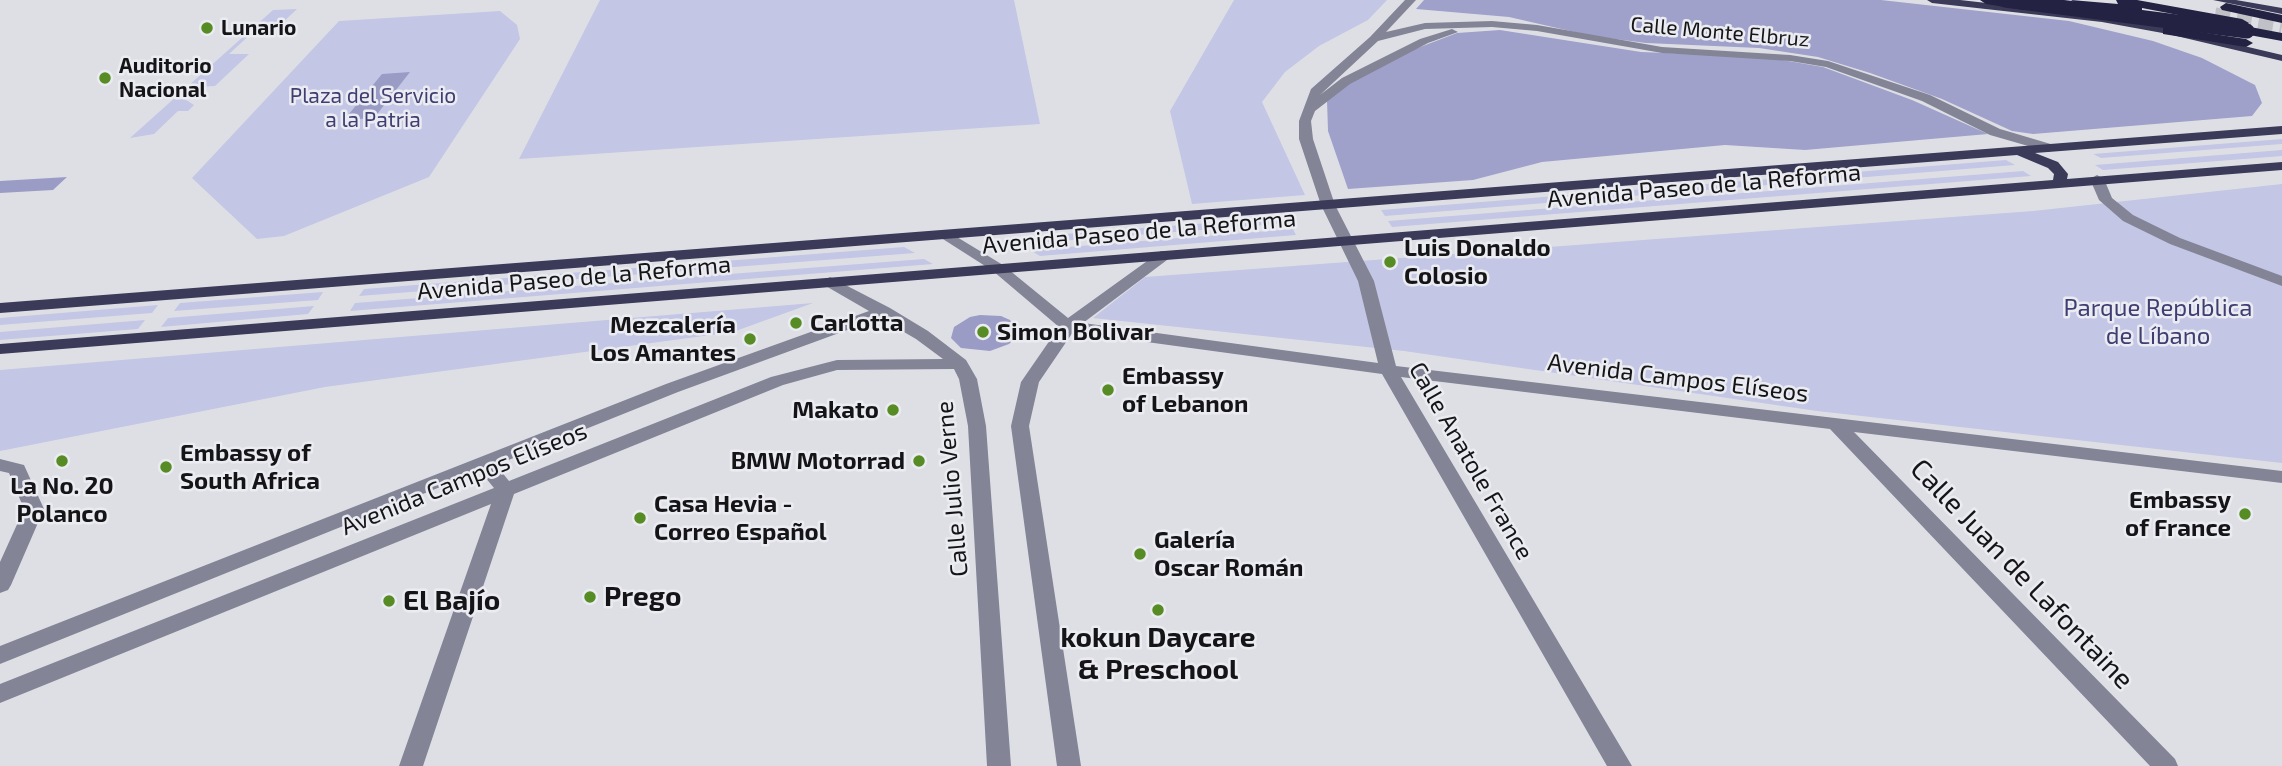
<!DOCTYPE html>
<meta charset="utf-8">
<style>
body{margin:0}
canvas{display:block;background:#dedfe5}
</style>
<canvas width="2282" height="766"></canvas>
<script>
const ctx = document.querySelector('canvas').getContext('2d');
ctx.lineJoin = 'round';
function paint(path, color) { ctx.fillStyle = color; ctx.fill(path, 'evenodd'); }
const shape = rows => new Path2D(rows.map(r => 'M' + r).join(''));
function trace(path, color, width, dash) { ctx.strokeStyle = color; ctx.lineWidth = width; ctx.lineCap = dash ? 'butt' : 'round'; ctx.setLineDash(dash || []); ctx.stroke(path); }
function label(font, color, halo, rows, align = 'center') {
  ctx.font = font + ' "Exo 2",sans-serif'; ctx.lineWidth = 5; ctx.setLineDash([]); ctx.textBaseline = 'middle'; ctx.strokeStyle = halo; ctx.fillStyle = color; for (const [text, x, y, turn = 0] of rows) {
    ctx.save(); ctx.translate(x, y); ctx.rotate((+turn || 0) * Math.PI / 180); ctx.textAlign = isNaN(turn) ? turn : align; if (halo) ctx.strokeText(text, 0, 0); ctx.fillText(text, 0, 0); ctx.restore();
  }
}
paint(shape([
 [600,0,1014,0,1040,124,519,159],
 [1234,0,1387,0,1368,20,1319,46,1285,72,1262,102,1305,195,1192,204,1170,111],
 [297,9,274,31,253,32,229,54,249,54,215,86,197,87,183,98,194,105,188,111,178,111,154,134,130,138,273,10],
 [500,11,517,25,520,39,429,177,284,236,257,239,192,178,339,21],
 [2282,139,2282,144,2101,158,2093,154],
 [2282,150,2282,156,2103,170,2095,165],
 [2006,160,2015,165,1385,216,1381,210],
 [2023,171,2031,176,1392,227,1388,221],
 [2282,184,2282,463,1817,411,1404,351,1093,318,1145,277,2033,211],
 [1287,217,1290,223,1021,244,1012,238],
 [1293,229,1296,235,1040,256,1030,250],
 [904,247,915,253,359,296,364,289],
 [924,259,933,264,350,311,355,303],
 [323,292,318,300,174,311,180,303],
 [813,303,733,332,325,387,0,451,0,370],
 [158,305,152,313,0,325,0,318],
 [314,306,308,314,161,327,168,318],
 [145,320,138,329,0,340,0,332]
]), '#c4c6e5');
paint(shape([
 [1424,0,1881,0,2069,21,2153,41,2202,58,2255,85,2262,103,2252,116,2033,134,2012,131,1942,99,1870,73,1818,57,1759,48,1646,43,1592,36,1509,17,1416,9],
 [1500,30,1641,52,1765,57,1823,67,1912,100,1988,134,1805,150,1725,145,1542,162,1473,180,1348,189,1328,131,1327,100,1365,68,1457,33]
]), '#a0a1cb');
paint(shape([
 [410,72,374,118,344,120,382,74],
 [67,177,53,190,0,193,0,181],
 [980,315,1001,316,1010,320,1017,331,1015,338,1009,344,990,351,961,348,951,338,954,327,970,317]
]), '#9b9cc5');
trace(shape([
 [2215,15,2282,26]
]), '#c0c1c6', 15, [15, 7]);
paint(shape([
 [1405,0,1416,0,1386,32,1425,23,1492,21,1537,25,1662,47,1790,55,1828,61,1930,95,2000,129,2054,145,2056,148,2049,152,1990,135,1922,101,1826,67,1790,61,1662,53,1537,31,1492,27,1425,29,1378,41,1320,95,1342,78,1420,39,1452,29,1458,32,1428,43,1350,84,1315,111,1311,121,1313,139,1335,205,1374,281,1396,366,2282,471,2282,483,1854,432,2175,759,2178,766,2150,766,1830,429,1401,377,1632,766,1607,766,1382,374,1073,332,1039,382,1029,426,1081,766,1057,766,1011,426,1021,382,1059,327,993,271,935,234,937,231,947,231,1003,265,1068,318,1161,251,1171,251,1174,254,1171,257,1083,323,1378,363,1358,281,1321,205,1299,139,1299,121,1311,89,1370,37,1405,0],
 [2097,175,2104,179,2112,198,2133,215,2180,238,2282,276,2282,286,2170,244,2123,221,2099,200,2090,179,2097,175],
 [830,277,890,308,928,331,966,360,977,379,986,426,1011,766,987,766,968,426,959,379,954,369,837,370,783,385,514,494,423,766,399,766,491,504,0,703,0,684,494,488,480,471,0,664,0,646,666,384,869,311,824,285,822,282,830,277],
 [880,318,916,339,943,359,837,360,771,377,509,481,496,465,678,392,880,318],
 [0,459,24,465,44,509,11,585,8,590,0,593,0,562,24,509,9,473,0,471,0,459]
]), '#838496');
paint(shape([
 [1927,0,1960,0,2102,16,2168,28,2282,55,2282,61,2168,34,2102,22,1932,3,1927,0],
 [2213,0,2236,0,2282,8,2282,14,2213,0],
 [2282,126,2282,134,2035,153,2058,162,2068,174,2067,179,2282,162,2282,170,0,354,0,344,2053,180,2054,174,2048,168,2017,155,0,313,0,303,2282,126]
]), '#3b3b59');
paint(shape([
 [1980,0,2010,0,2030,6,2024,10,1986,4,1980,0],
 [2071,0,2118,4,2116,0,2137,0,2242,19,2249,23,2245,26,2282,33,2282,41,2222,30,2220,27,2225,24,2142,8,2142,14,2137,15,2077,4,2071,0],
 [2226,3,2282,15,2282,23,2222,10,2220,7,2226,3],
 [2168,27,2246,39,2253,43,2246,47,2163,34,2163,28,2168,27]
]), '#232242');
trace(shape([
 [2005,0,2247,31]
]), '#232242', 15);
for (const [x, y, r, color] of [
 [207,28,7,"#578c25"],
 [105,78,7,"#578c25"],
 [1390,262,7,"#578c25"],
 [796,323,7,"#578c25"],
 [983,332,7,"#578c25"],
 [750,339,7,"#578c25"],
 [1108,390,7,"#578c25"],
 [893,410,7,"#578c25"],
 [62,461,7,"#578c25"],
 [919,461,7,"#578c25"],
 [166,467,7,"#578c25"],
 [2245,514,7,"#578c25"],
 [640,518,7,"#578c25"],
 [1140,554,7,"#578c25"],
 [590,597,7,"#578c25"],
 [389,601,7,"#578c25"],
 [1158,610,7,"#578c25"]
]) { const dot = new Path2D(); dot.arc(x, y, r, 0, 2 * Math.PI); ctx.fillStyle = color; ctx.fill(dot); trace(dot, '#ebecf2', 2.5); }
label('bold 21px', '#151517', '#ebecf2', [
 ["Lunario",221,28],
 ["Auditorio",119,66],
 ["Nacional",119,90]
], 'left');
label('21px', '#151517', '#ebecf2', [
 ["Calle Monte Elbruz",1720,32,5]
]);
label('21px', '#3f3d72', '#ebecf2', [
 ["Plaza del Servicio",373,96],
 ["a la Patria",373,120]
]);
label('24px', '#151517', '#ebecf2', [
 ["Avenida Paseo de la Reforma",1704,186,-5],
 ["Avenida Paseo de la Reforma",1139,232,-5],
 ["Avenida Paseo de la Reforma",574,278,-5],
 ["Avenida Campos Elíseos",1678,378,7],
 ["Calle Anatole France",1471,461,60],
 ["Avenida Campos Elíseos",464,479,-22],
 ["Calle Julio Verne",952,489,-95]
]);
label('bold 24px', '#151517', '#ebecf2', [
 ["Luis Donaldo",1404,248],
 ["Colosio",1404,276],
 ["Carlotta",810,323],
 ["Mezcalería",736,325,"right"],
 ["Los Amantes",736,353,"right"],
 ["Simon Bolivar",997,332],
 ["Embassy",1122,376],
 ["of Lebanon",1122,404],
 ["Makato",879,410,"right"],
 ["Embassy of",180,453],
 ["South Africa",180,481],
 ["BMW Motorrad",905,461,"right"],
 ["La No. 20",62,486,"center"],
 ["Polanco",62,514,"center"],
 ["Embassy",2231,500,"right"],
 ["of France",2231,528,"right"],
 ["Casa Hevia -",654,504],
 ["Correo Español",654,532],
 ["Galería",1154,540],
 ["Oscar Román",1154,568]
], 'left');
label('24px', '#3f3d72', '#ebecf2', [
 ["Parque República",2158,308],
 ["de Líbano",2158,336]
]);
label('28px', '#151517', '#ebecf2', [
 ["Calle Juan de Lafontaine",2022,574,46]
]);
label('bold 28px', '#151517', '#ebecf2', [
 ["Prego",604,597],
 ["El Bajío",403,601],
 ["kokun Daycare",1158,638,"center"],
 ["& Preschool",1158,670,"center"]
], 'left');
</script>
